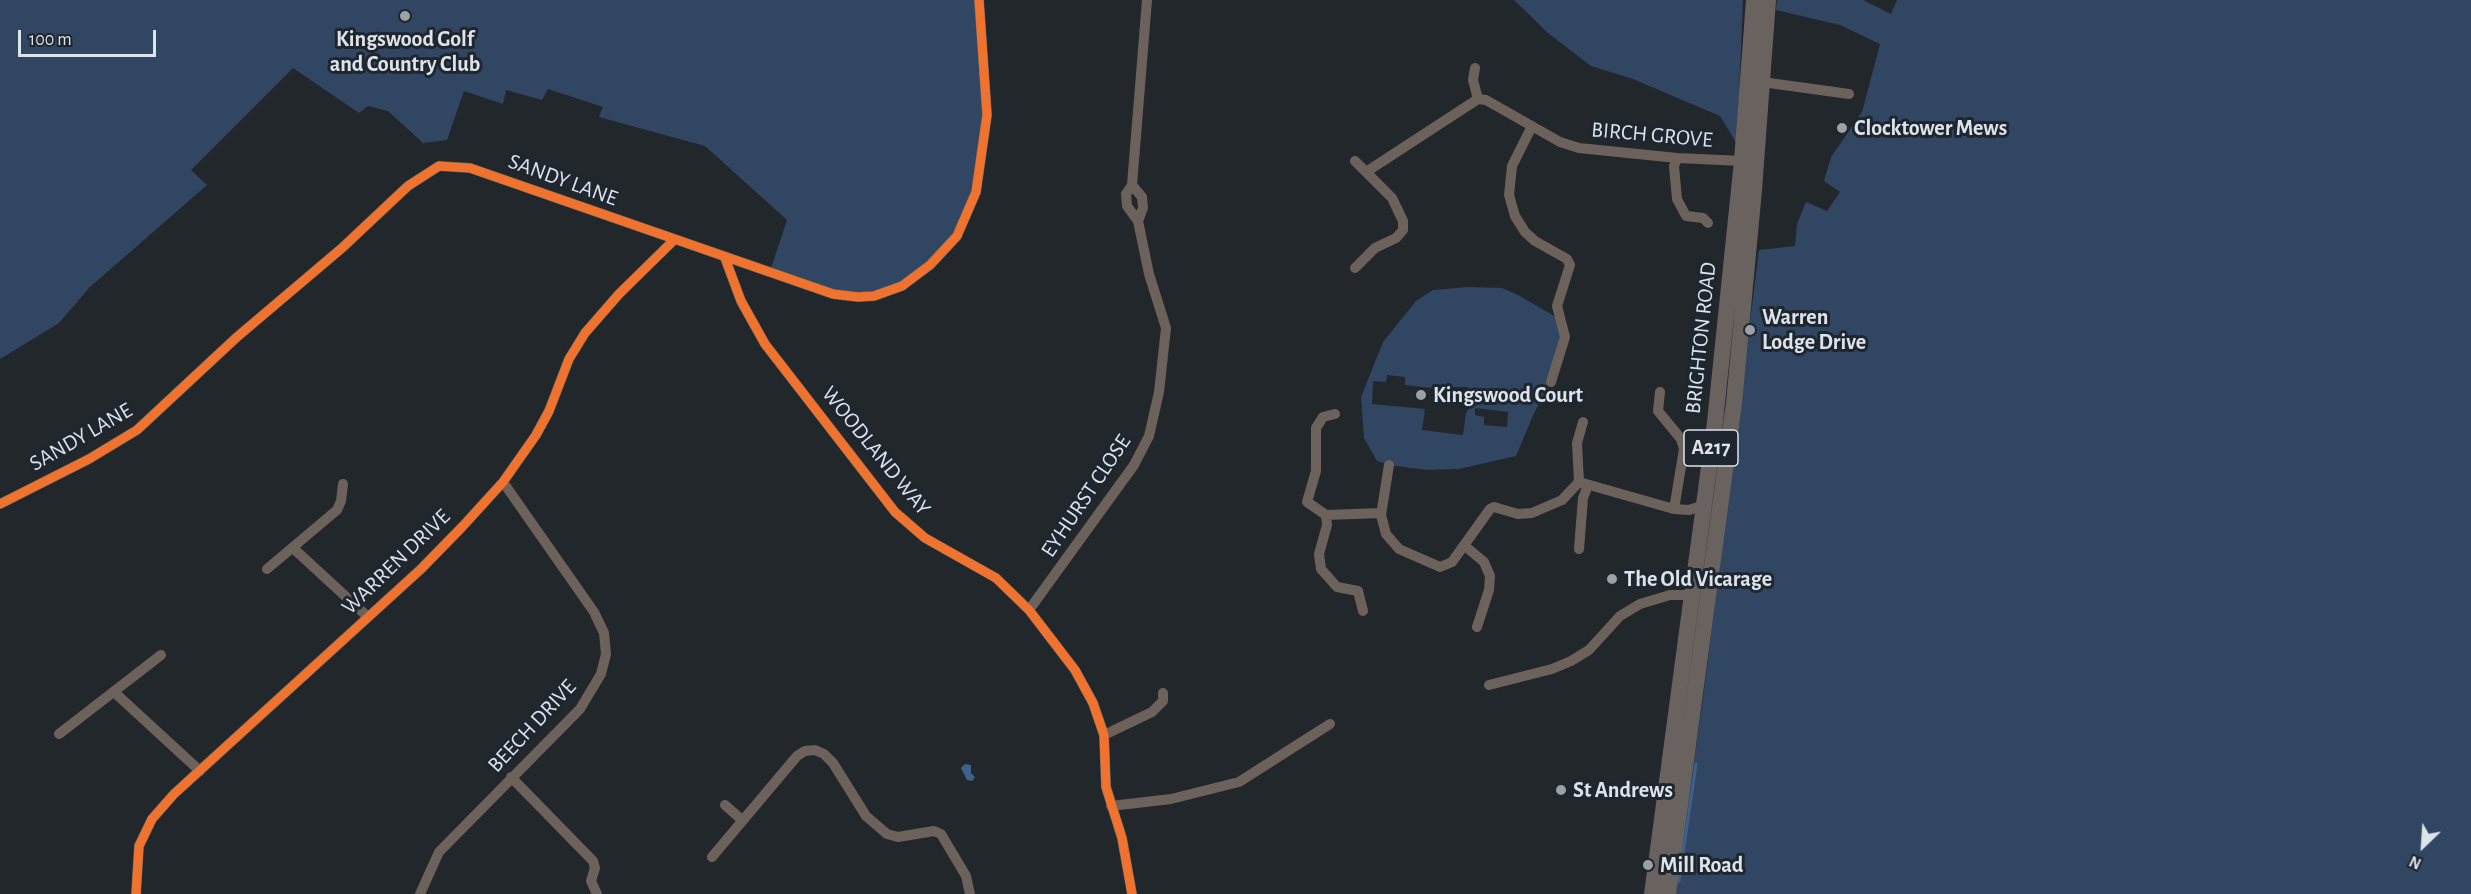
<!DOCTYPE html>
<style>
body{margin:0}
#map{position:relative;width:2471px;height:894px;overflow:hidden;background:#22272c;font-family:"Alegreya Sans",sans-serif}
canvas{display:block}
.north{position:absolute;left:2393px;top:816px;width:60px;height:60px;-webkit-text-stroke:4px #1e2630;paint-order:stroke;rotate:205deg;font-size:16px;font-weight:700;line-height:24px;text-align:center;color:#dde3e9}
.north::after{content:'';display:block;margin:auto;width:21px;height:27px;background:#dde3e9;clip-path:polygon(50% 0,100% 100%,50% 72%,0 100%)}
.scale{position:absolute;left:18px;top:30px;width:138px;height:27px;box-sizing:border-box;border:3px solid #dde3e9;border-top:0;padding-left:8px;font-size:18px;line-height:21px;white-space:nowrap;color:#dde3e9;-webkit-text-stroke:4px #1e2630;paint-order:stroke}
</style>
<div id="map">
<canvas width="2471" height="894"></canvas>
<div class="north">N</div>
<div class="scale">100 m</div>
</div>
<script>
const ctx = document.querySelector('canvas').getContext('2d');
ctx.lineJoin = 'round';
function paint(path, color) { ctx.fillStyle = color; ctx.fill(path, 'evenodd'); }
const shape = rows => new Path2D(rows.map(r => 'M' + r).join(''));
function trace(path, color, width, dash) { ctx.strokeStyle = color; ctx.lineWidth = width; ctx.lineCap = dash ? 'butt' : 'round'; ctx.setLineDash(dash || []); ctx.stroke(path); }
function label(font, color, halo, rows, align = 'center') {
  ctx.font = font + ' "Alegreya Sans",sans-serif'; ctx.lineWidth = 6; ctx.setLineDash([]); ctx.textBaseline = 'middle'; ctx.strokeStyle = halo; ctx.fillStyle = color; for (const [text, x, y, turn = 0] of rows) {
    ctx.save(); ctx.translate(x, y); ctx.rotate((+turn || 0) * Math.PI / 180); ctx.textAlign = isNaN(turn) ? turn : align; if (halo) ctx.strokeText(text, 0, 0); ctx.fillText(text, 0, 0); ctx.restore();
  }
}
paint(shape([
 [0,0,978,0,987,115,964,225,902,286,858,297,770,271,787,220,705,146,599,117,603,107,548,89,542,100,506,90,503,104,464,91,447,140,423,143,388,111,368,106,359,113,293,68,191,170,207,185,90,287,59,323,0,359],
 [1514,0,1743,0,1737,144,1720,116,1633,79,1591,66,1548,33],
 [1777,0,1863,0,1891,14,1897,0,2471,0,2471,894,1675,894,1703,698,1759,250,1795,246,1797,224,1806,202,1827,211,1840,192,1824,181,1831,157,1862,112,1880,44,1840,25,1776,10],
 [1468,287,1502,288,1518,295,1556,317,1563,325,1551,382,1534,413,1516,456,1459,469,1426,470,1389,465,1377,461,1364,438,1361,397,1383,342,1416,301,1433,290],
 [1387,375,1405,377,1405,385,1431,388,1435,384,1439,387,1468,387,1471,405,1466,413,1463,435,1422,430,1425,409,1372,404,1373,381,1386,382],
 [1475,408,1508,412,1507,427,1484,425,1484,417,1475,415]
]), '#304662');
paint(shape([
 [965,764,971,765,971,773,975,777,972,781,967,780,961,768]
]), '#3d618c');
trace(shape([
 [1679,881,1696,764]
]), '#3d618c', 3);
trace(shape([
 [1475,68,1473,80,1478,99],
 [1762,82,1849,94],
 [1532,126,1512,166,1509,195,1515,216,1525,232,1535,241,1567,259,1570,265,1557,306,1565,337,1551,382],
 [1677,158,1674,166,1677,199,1686,216,1703,218,1708,223],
 [1355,161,1366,172],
 [1132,185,1147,0],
 [725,258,741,301,765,344,895,512,925,538,996,578,1029,610,1075,670,1093,703,1104,735,1106,787,1122,838,1132,894],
 [1355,268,1375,248,1396,238,1403,230,1403,221,1392,198,1366,172,1478,99,1486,100,1560,142,1579,148,1677,158,1742,161],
 [1660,392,1658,411,1681,439,1684,449,1674,509],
 [1335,414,1323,417,1316,428,1316,471,1307,502,1326,515,1381,513],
 [1389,465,1381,515,1386,534,1399,549,1440,567,1452,562,1490,509,1494,507,1518,514,1532,513,1562,500,1579,482,1674,509,1689,510,1704,505],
 [1579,482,1577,443,1583,422],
 [0,504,89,459,137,430,237,337,342,248,408,186,439,166,470,168,833,294,858,297,874,296,902,286,930,265,957,236,976,192,987,115,979,0],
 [1326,515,1327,525,1319,554,1321,569,1337,587,1358,591,1363,611],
 [1465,546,1484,562,1490,576,1489,590,1477,627],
 [293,548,368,617],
 [1579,549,1583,498,1588,485],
 [267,569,337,510,341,501,343,484],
 [1029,610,1134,465,1149,436,1159,392,1166,328,1149,274,1138,221,1127,206,1126,194,1132,185,1142,197,1143,208,1138,221],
 [1489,685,1552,669,1571,661,1589,650,1620,616,1640,604,1670,595,1691,595],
 [114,692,200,771],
 [59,734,161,655],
 [1104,735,1152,712,1163,701,1163,693],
 [511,777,593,861,595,868,591,881,597,894],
 [725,805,742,820],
 [1111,806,1171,799,1239,782,1330,724],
 [712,857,797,756,805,751,815,750,824,754,833,763,866,816,887,834,898,837,934,831,941,834,966,876,970,894],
 [136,894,139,846,152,819,174,794,421,569,463,526,503,482,536,435,549,411,569,359,585,333,619,294,674,240],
 [420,894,439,852,580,709,601,674,606,654,604,633,594,612,503,482]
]), '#6d625b', 10);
trace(shape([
 [1652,894,1715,422,1742,161,1754,0],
 [1668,894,1734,403,1754,190,1768,0]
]), '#6a625e', 16);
trace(shape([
 [725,258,741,301,765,344,895,512,925,538,996,578,1029,610,1075,670,1093,703,1104,735,1106,787,1122,838,1132,894],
 [0,504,89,459,137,430,237,337,342,248,408,186,439,166,470,168,833,294,858,297,874,296,902,286,930,265,957,236,976,192,987,115,979,0],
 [136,894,139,846,152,819,174,794,421,569,463,526,503,482,536,435,549,411,569,359,585,333,619,294,674,240]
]), '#ef722f', 9);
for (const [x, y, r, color] of [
 [405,16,6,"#9ca1a7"],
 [1842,128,6,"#9ca1a7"],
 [1750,330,6,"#9ca1a7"],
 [1421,395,6,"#9ca1a7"],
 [1612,579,6,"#9ca1a7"],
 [1561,790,6,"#9ca1a7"],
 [1648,865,6,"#9ca1a7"]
]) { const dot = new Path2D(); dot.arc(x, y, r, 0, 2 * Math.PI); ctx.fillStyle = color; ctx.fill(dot); trace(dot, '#1e2630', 2); }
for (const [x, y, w] of [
 [1711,448,54]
]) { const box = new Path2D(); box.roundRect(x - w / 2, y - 18, w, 36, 4.5); ctx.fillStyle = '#1e2630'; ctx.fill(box); trace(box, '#dde3e9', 1.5); }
label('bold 21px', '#dde3e9', null, [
 ["A217",1711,448]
]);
label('bold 22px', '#dde3e9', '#1e2630', [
 ["Kingswood Golf",405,39,"center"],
 ["and Country Club",405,64,"center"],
 ["Clocktower Mews",1854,128],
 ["Warren",1762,317],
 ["Lodge Drive",1762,342],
 ["Kingswood Court",1433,395],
 ["The Old Vicarage",1624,579],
 ["St Andrews",1573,790],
 ["Mill Road",1660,865]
], 'left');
label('22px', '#dde3e9', '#1e2630', [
 ["BIRCH GROVE",1652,135,5],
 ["SANDY LANE",563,180,20],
 ["BRIGHTON ROAD",1701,338,-84],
 ["SANDY LANE",81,437,-30],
 ["WOODLAND WAY",876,451,51],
 ["EYHURST CLOSE",1086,496,-56],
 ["WARREN DRIVE",396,562,-44],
 ["BEECH DRIVE",532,726,-47]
]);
</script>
